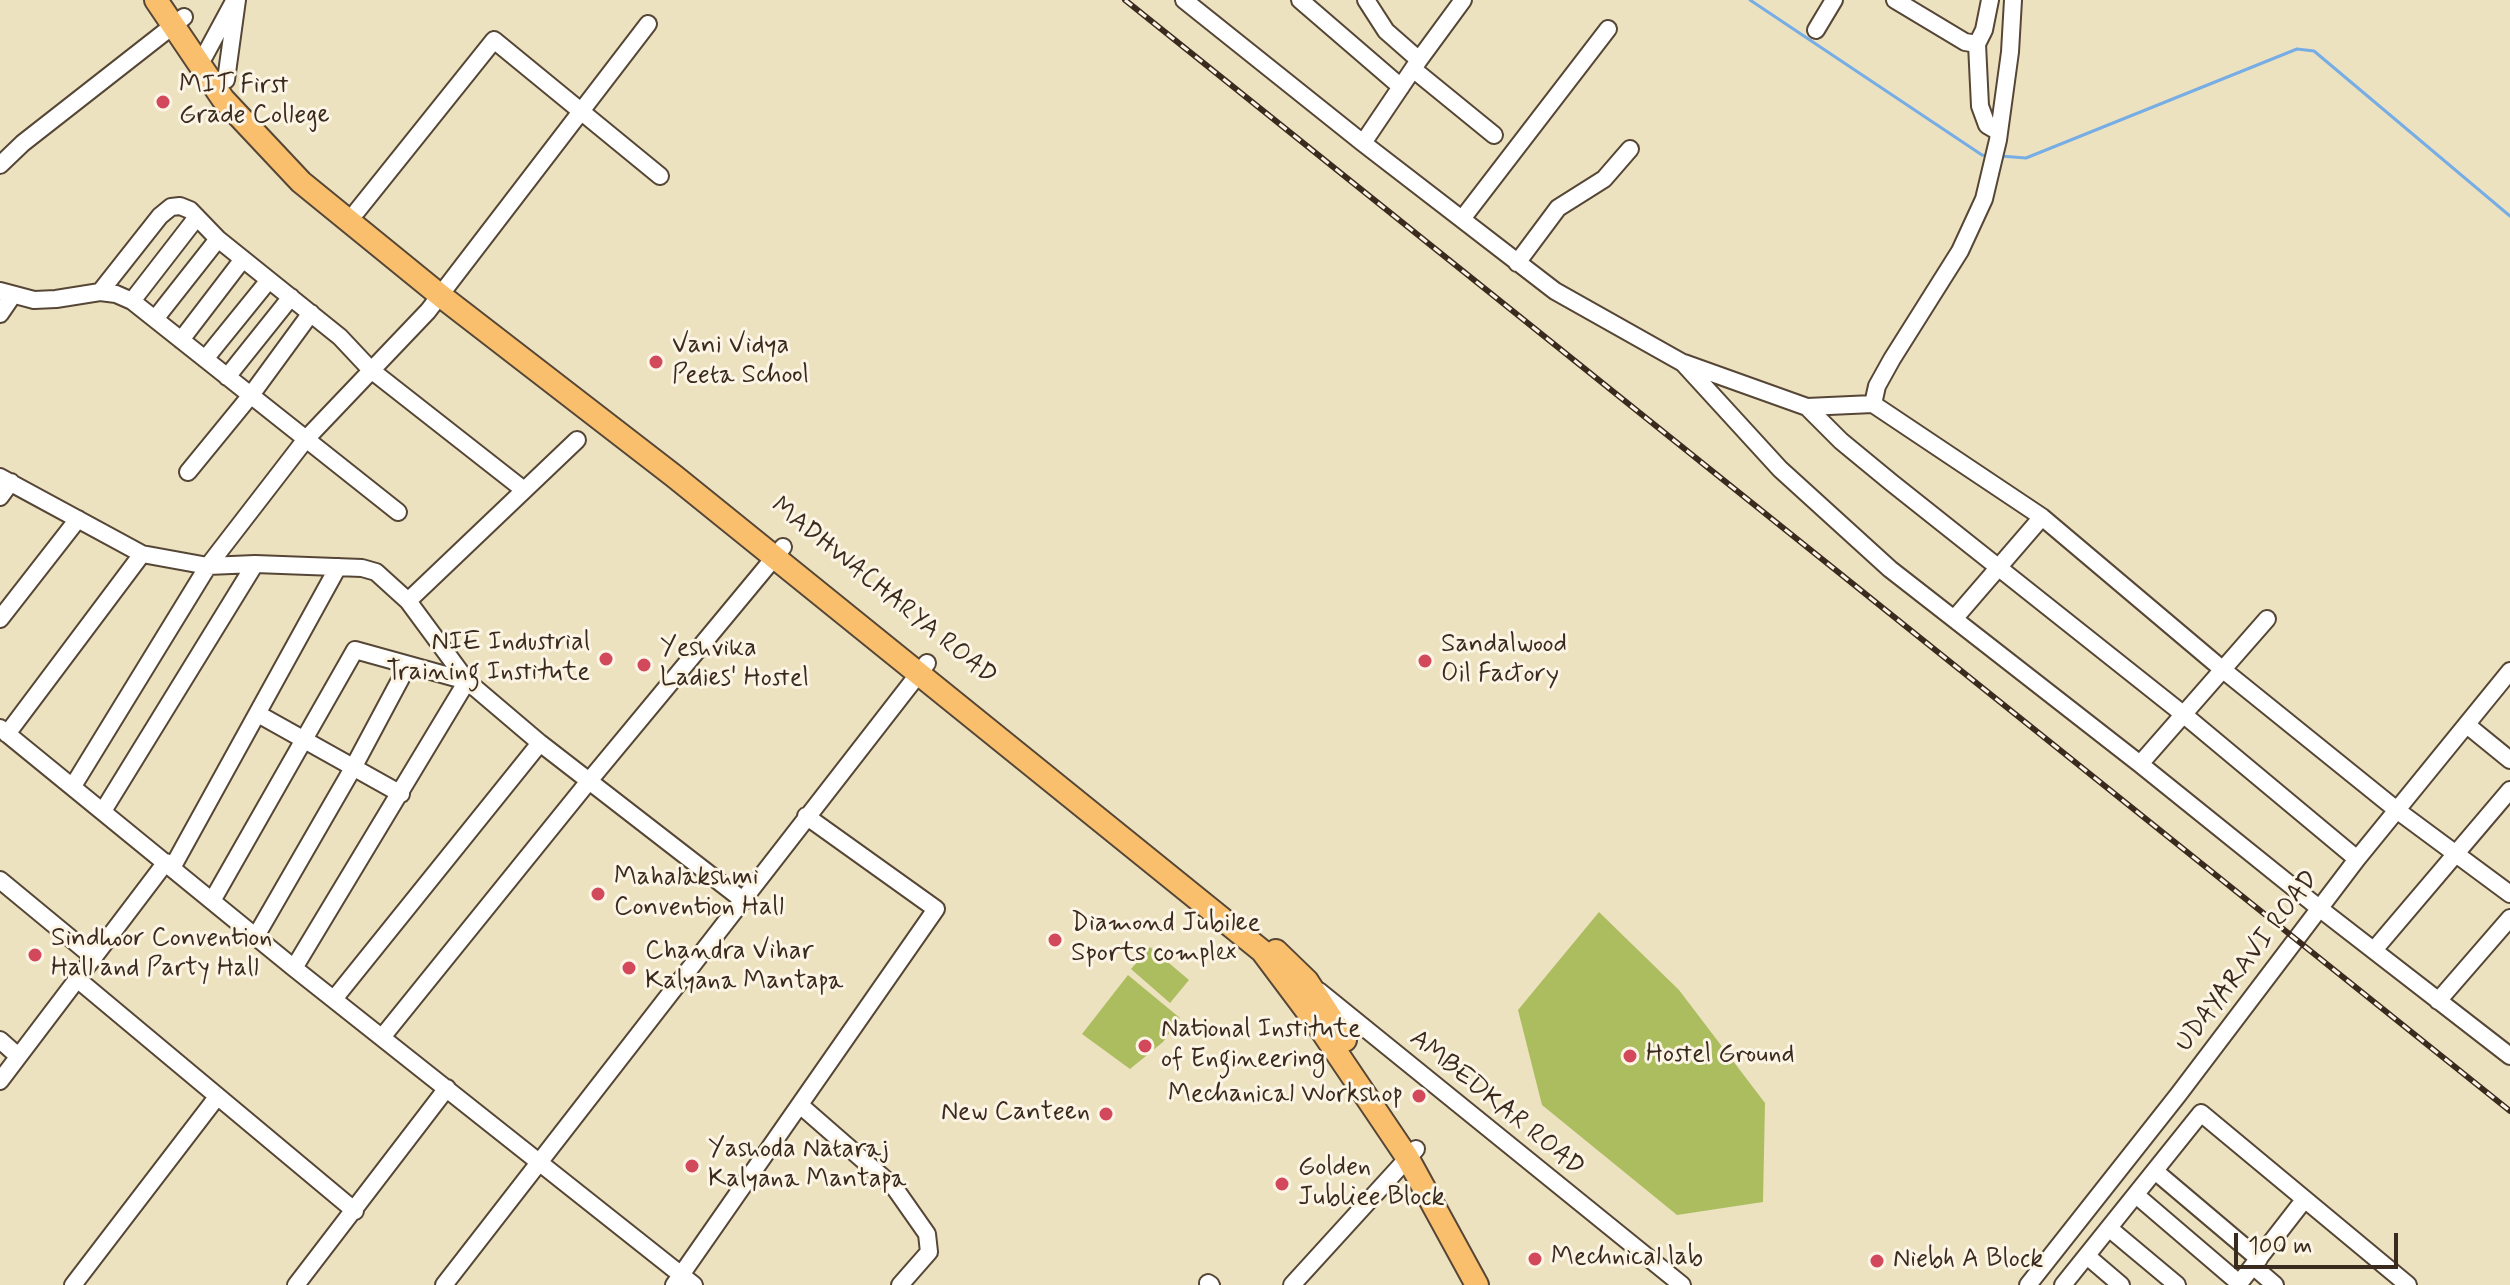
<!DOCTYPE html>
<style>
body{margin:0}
#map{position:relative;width:2510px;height:1285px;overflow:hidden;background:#ede2c0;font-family:Mynerve,sans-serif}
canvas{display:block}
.scale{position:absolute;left:2234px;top:1233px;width:164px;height:36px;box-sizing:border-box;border:4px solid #3b2a1e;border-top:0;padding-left:10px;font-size:24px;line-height:28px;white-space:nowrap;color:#3b2a1e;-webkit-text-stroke:6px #fcf5e5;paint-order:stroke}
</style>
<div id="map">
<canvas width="2510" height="1285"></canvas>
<div class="scale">100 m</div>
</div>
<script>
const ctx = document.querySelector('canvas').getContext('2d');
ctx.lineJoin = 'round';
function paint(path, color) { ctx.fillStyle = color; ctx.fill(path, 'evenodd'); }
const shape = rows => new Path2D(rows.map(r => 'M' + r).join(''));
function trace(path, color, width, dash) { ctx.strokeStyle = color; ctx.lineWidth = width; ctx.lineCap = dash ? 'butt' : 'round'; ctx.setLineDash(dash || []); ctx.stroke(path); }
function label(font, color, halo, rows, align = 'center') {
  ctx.font = font + ' Mynerve,sans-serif'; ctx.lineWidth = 6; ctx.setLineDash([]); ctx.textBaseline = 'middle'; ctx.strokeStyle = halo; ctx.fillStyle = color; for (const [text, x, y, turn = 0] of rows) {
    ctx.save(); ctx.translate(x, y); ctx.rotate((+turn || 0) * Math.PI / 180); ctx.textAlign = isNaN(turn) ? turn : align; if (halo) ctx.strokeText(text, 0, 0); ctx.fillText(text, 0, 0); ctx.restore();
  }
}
paint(shape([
 [1599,912,1679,990,1765,1103,1763,1202,1677,1215,1542,1105,1518,1010],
 [1150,947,1189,980,1170,1003,1131,969],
 [1128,975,1180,1018,1163,1042,1130,1069,1082,1034]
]), '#acbd60');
trace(shape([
 [1750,0,1982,155,1988,156],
 [2000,156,2026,158,2297,49,2314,51,2510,216]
]), '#76ade5', 3);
const minor = shape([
 [1184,0,1363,143,1555,291,1683,363,1780,469,1890,569,2140,764,2319,908,2510,1056],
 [1300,0,1401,87],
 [1366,0,1386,31,1419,60],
 [1895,0,1965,42,1977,44,1984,30,1990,0],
 [1816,30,1834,0],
 [1977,44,1980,106,1987,125,1999,132],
 [198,62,205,55,232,5],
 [1413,69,1494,135],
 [226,80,237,0],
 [1363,143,1419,60,1463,0],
 [0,165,23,143,184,17],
 [357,211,494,40,660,176],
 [1462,219,1608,29],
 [1517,263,1558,208,1604,179,1630,149],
 [0,291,34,300,56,299,100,292,116,294,132,301,398,512],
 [100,292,160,216,171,207,180,206,190,210,218,239,340,337,371,370,524,490],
 [132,301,197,217],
 [0,314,13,295],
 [155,319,218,239],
 [181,340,243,259],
 [205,359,269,280],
 [1684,363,1807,407,1873,404,2042,517,2222,669,2398,811,2510,894],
 [227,377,291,297],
 [1873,404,1877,386,1892,359,1960,251,1984,199,1998,140,2010,52,2013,0],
 [1807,407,1841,441,1892,483,2183,714,2357,859],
 [188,472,251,395,311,313],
 [0,477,142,554,208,566,255,564,362,568,376,572,408,601,467,681,540,743,744,901],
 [0,497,11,482],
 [408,601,577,440],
 [0,619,78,519],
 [1954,619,2042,517],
 [258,714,401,794],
 [2467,725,2510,760],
 [0,728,294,968,694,1285],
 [7,734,142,554],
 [2140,764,2267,619],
 [73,786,208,566,306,439,428,311,648,24],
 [103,811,255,564],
 [172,868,338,567],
 [0,880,92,956],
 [212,901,355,650,467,681],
 [256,936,353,768,408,665],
 [2374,950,2510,790],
 [294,968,467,681],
 [76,978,355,1211],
 [1319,991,1682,1285],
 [334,999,540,743],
 [2438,1001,2510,918],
 [383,1036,589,781,783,547],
 [0,1040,18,1056],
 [0,1081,166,862],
 [800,1105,894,1187,927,1234,929,1252,900,1285],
 [2155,1171,2259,1259],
 [2136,1195,2239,1283],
 [2110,1229,2177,1285],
 [2087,1256,2121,1285],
 [2253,1266,2275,1285],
 [1208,1283,1211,1285],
 [73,1285,217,1097],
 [296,1285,447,1088],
 [444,1285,927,663],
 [674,1285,936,909,806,816],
 [1292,1285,1416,1149],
 [2028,1285,2178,1095,2357,859,2510,671],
 [2063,1285,2201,1113,2408,1285],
 [2238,1285,2304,1200]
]);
const major = shape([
 [156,0,223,99,301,182,441,296,674,476,1262,951,1322,1031,1407,1157,1477,1285],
 [1276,951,1307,981,1345,1040]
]);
trace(minor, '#564636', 20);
trace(major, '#564636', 26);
trace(minor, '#fff', 16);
trace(major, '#f9bf6d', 22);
const rail = shape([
 [1125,0,2510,1111]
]);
trace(rail, '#3b2a1e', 6);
trace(rail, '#fcf5e5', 3, [9]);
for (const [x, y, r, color] of [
 [163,102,8,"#d1495b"],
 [656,362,8,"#d1495b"],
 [606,659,8,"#d1495b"],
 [1425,661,8,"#d1495b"],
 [644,665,8,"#d1495b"],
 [598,894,8,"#d1495b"],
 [1055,940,8,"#d1495b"],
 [35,955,8,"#d1495b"],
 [629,968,8,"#d1495b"],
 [1145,1046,8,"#d1495b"],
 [1630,1056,8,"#d1495b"],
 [1419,1096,8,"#d1495b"],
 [1106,1114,8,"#d1495b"],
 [692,1166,8,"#d1495b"],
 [1282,1184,8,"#d1495b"],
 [1535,1259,8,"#d1495b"],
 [1877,1261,8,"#d1495b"]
]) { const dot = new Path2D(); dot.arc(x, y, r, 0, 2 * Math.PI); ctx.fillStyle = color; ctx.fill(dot); trace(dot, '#fcf5e5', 3); }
label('26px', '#3b2a1e', '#fcf5e5', [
 ["MIT First",179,87],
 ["Grade College",179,117],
 ["Vani Vidya",672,347],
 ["Peeta School",672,377],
 ["NIE Industrial",590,644,"right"],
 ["Training Institute",590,674,"right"],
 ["Sandalwood",1441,646],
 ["Oil Factory",1441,676],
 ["Yeshvika",660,650],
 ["Ladies' Hostel",660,680],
 ["Mahalakshmi",614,879],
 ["Convention Hall",614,909],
 ["Diamond Jubilee",1071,925],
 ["Sports complex",1071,955],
 ["Sindhoor Convention",51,940],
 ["Hall and Party Hall",51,970],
 ["Chandra Vihar",645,953],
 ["Kalyana Mantapa",645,983],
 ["National Institute",1161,1031],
 ["of Engineering",1161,1061],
 ["Hostel Ground",1646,1056],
 ["Mechanical Workshop",1403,1096,"right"],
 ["New Canteen",1090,1114,"right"],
 ["Yashoda Nataraj",708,1151],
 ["Kalyana Mantapa",708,1181],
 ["Golden",1298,1169],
 ["Jubliee Block",1298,1199],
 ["Mechnical lab",1551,1259],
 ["Niebh A Block",1893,1261]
], 'left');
label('26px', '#3b2a1e', '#fcf5e5', [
 ["MADHWACHARYA ROAD",883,592,39],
 ["UDAYARAVI ROAD",2248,962,-53],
 ["AMBEDKAR ROAD",1496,1104,39]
]);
</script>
